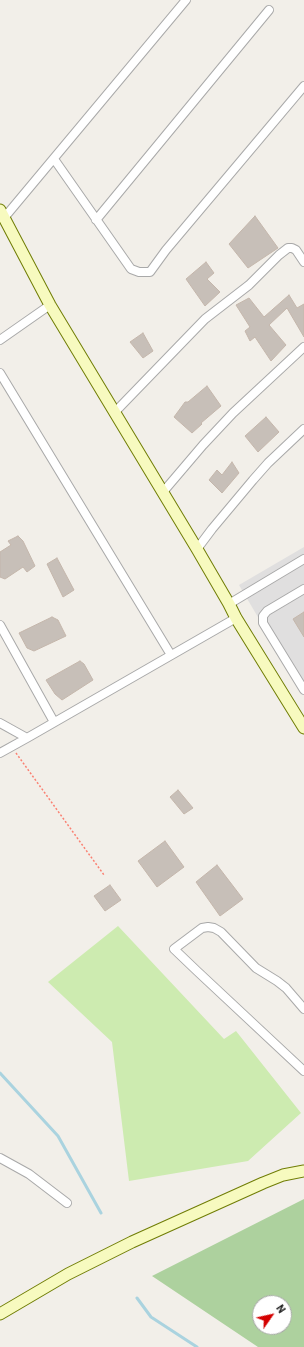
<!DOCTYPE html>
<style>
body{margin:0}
#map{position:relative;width:304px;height:1347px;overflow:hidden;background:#f2efe9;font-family:Barlow,sans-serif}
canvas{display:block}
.north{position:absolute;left:252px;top:1295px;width:40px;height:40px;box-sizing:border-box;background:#fff;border:1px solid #a7a7a7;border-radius:50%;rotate:56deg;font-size:11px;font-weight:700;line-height:16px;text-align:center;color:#222}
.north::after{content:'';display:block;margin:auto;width:14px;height:18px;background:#d40000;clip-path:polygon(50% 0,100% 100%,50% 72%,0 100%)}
</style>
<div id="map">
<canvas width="304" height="1347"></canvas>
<div class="north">N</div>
</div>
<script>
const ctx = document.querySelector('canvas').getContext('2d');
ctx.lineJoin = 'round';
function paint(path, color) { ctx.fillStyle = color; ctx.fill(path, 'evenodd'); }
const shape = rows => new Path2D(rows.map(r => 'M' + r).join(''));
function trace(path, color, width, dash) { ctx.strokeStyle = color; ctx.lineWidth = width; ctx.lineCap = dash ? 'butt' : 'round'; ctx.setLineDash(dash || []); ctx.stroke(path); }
paint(shape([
 [304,547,304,695,239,585]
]), '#e0dfdf');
paint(shape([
 [118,926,224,1039,236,1031,301,1113,248,1161,129,1181,112,1042,48,982]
]), '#cdebb0');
paint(shape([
 [304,1199,304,1347,258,1347,152,1276],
 [260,1303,284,1303,284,1327,260,1327]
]), '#add19e');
trace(shape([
 [0,1073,58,1136,101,1213],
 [137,1298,151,1317,197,1347]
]), '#aad3df', 3);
const building = shape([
 [255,216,278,248,248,268,229,244,255,216],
 [206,262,214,273,207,279,220,292,205,306,186,279,206,262],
 [289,295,297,308,304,304,304,337,287,308,269,325,286,345,271,361,255,337,250,341,245,331,250,327,236,305,249,298,264,317,289,295],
 [143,333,153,351,143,358,130,342,143,333],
 [207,386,221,406,201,423,202,424,192,433,174,417,185,402,188,402,207,386],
 [266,417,279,432,258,452,245,436,266,417],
 [232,462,239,473,222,493,209,480,217,470,222,475,232,462],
 [18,536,23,541,35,566,27,572,23,567,5,579,0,577,0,552,11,545,8,541,18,536],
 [57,558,74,590,63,597,47,564,57,558],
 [304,612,304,637,293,619,304,612],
 [52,617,58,620,66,636,34,651,27,648,19,633,52,617],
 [80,661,84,664,93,680,62,700,55,694,46,680,80,661],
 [178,790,193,808,184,814,170,797,178,790],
 [165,841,184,867,157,887,138,861,165,841],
 [217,865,243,899,220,916,196,882,217,865],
 [110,885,121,900,105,911,94,896,110,885]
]);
paint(building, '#c7bfb8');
trace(building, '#c4b6ab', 1);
const street = shape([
 [54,159,131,269,139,272,150,272,166,250,304,86],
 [4,218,186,0],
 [96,220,269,10],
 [0,340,50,305],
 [0,373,171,655],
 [114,413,205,319,249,285,279,255,288,248,292,248,296,250,304,262],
 [163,492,203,445,233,413,304,347],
 [197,549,212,529,253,480,268,463,304,429],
 [304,589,267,611,263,616,263,623,304,690],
 [229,604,304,559],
 [0,625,54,722],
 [0,723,27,738,236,618],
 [0,753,27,738],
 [304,1009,286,988,277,981,256,968,221,932,214,928,208,927,202,928,174,949,197,971,304,1071],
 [0,1158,29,1174,67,1203]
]);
const secondary = shape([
 [0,210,50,305,197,549,229,604,236,618,304,728],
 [0,1314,68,1274,132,1242,263,1183,283,1175,304,1171]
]);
trace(street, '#a9a9a9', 10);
trace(secondary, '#707d05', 13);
trace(shape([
 [16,753,104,875]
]), '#fa8072', 1.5, [2, 2]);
trace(street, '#fff', 8);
trace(secondary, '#f7fabf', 11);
</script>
